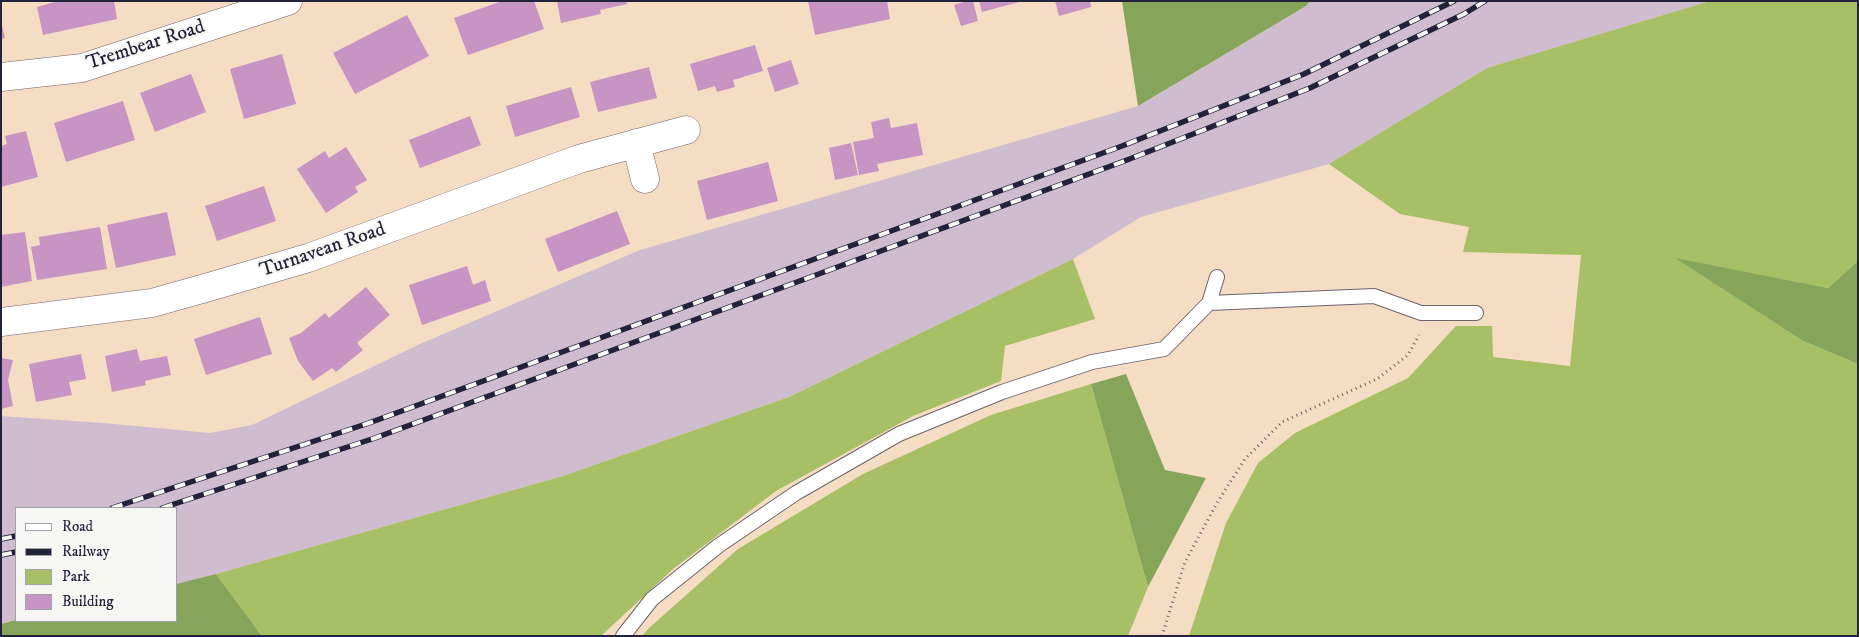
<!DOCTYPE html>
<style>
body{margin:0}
#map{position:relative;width:1859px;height:637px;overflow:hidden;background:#f4ddc3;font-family:"IM FELL DW Pica",serif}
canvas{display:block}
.frame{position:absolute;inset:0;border:2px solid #22223b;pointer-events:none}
.legend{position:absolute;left:15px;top:507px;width:162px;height:115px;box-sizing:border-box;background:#f6f6f2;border:1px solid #a1a1a9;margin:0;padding:6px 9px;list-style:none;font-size:15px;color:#22223b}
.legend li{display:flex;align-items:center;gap:10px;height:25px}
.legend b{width:25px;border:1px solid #a1a1a9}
</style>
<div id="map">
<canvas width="1859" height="637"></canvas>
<div class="frame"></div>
<ul class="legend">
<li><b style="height:6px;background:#fff"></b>Road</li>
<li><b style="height:6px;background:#22223b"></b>Railway</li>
<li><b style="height:14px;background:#a7bf65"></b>Park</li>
<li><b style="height:14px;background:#c794c4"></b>Building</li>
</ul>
</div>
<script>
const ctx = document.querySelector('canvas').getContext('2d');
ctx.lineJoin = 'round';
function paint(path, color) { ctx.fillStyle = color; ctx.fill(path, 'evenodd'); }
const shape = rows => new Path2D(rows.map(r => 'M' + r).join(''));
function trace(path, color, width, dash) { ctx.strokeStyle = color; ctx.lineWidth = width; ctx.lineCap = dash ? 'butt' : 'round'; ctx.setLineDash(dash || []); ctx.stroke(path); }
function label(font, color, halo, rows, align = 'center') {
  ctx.font = font + ' "IM FELL DW Pica",serif'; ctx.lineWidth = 4; ctx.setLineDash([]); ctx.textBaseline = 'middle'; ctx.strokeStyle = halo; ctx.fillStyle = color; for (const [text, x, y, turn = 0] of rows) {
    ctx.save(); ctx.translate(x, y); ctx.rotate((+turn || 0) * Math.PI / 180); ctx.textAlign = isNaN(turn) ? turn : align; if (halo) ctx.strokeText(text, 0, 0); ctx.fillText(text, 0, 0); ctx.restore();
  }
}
paint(shape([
 [1310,1,1710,1,1487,68,1329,164,1141,217,1073,259,789,397,563,476,216,574,176,584,176,508,16,508,16,620,1,624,1,416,103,423,210,433,252,425,420,344,640,250,1138,106,1306,6]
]), '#cfbdcf');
paint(shape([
 [1710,1,1858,1,1858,261,1828,288,1677,259,1803,341,1858,364,1858,636,1189,636,1226,523,1258,463,1295,433,1408,378,1456,326,1492,326,1493,357,1570,366,1581,255,1463,252,1469,227,1400,214,1329,164,1487,68],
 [1073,259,1095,319,1005,346,1001,381,913,416,776,491,673,569,601,636,262,636,216,574,563,476,789,397],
 [1091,384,1148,587,1128,636,642,636,649,628,738,549,863,474,991,415]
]), '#a7bf65');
paint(shape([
 [1122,1,1310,1,1306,6,1138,106],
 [1675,258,1828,288,1858,261,1858,364,1803,341],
 [1126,374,1165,470,1206,478,1148,587,1091,384],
 [216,574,262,636,1,636,1,624,16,620,176,621,176,584]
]), '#85a65a');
paint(shape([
 [58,1,114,1,117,19,43,35,37,7],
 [502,1,534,1,544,29,468,55,454,18],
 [557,1,626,1,627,4,600,10,601,14,561,23],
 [808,1,887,1,890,19,815,35],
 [967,1,973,1,978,21,961,26,954,5],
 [979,1,1019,1,1019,2,982,12],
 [1055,1,1090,1,1091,7,1059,16],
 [407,15,429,56,355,94,333,53],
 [1,21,5,38,1,39],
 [755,45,763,71,733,80,735,87,717,92,715,86,698,91,690,64],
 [282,54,296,104,244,119,230,69],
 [791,60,799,84,775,92,767,68],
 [649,67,657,98,598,112,590,82],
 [191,74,206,112,155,132,140,93],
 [571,87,580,117,515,137,506,106],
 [123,101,135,140,66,162,54,123],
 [470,116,481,145,420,168,409,140],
 [889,118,891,128,917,123,923,155,877,164,879,171,859,175,853,142,874,138,871,122],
 [26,131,38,177,1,187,1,146,7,144,5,136],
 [851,143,858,175,835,180,829,148],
 [346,147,367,180,355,187,358,192,326,213,297,169,325,151,329,158],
 [768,162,778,201,707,220,697,181],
 [264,186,276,221,217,241,205,206],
 [617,211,630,244,558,272,545,239],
 [167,212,176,255,116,268,107,225],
 [100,227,107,269,37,280,31,247,40,245,39,237],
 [25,232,32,281,1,287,1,235],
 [467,266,473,285,485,280,491,301,422,325,409,285],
 [366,287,390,315,357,343,363,350,336,372,332,368,313,381,298,361,289,338,301,333,325,313,329,318],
 [260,317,272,354,206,375,194,339],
 [137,349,140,361,167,356,171,375,145,381,146,385,112,392,105,356],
 [81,354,86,379,69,382,72,395,36,402,29,364],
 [1,358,13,360,8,380,13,406,1,409]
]), '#c794c4');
const lane = shape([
 [1209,303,1374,296,1421,313,1476,313],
 [623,636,652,599,718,546,796,493,899,434,1002,392,1092,362,1164,349,1209,303,1217,277]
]);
const street = shape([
 [1,77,82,68,288,1],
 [636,143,645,179],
 [1,322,152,303,209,287,308,258,579,159,686,130]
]);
trace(lane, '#6c636b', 16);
trace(street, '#6c636b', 29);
trace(shape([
 [1162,636,1185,562,1217,503,1245,459,1282,422,1377,379,1408,355,1419,335]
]), '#6c636b', 3, [1, 4]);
trace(lane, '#fff', 14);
trace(street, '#fff', 28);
const rail = shape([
 [112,508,369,423,1122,146,1304,74,1454,1],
 [162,508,375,438,1127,160,1310,88,1464,14,1485,1],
 [1,539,16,536],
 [1,555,16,552]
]);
trace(rail, '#22223b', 5.5);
trace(rail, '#f6f6f2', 4, [11]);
label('20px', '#22223b', '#f6f6f2', [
 ["Trembear Road",146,46,-18],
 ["Turnavean Road",323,251,-19]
]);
</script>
